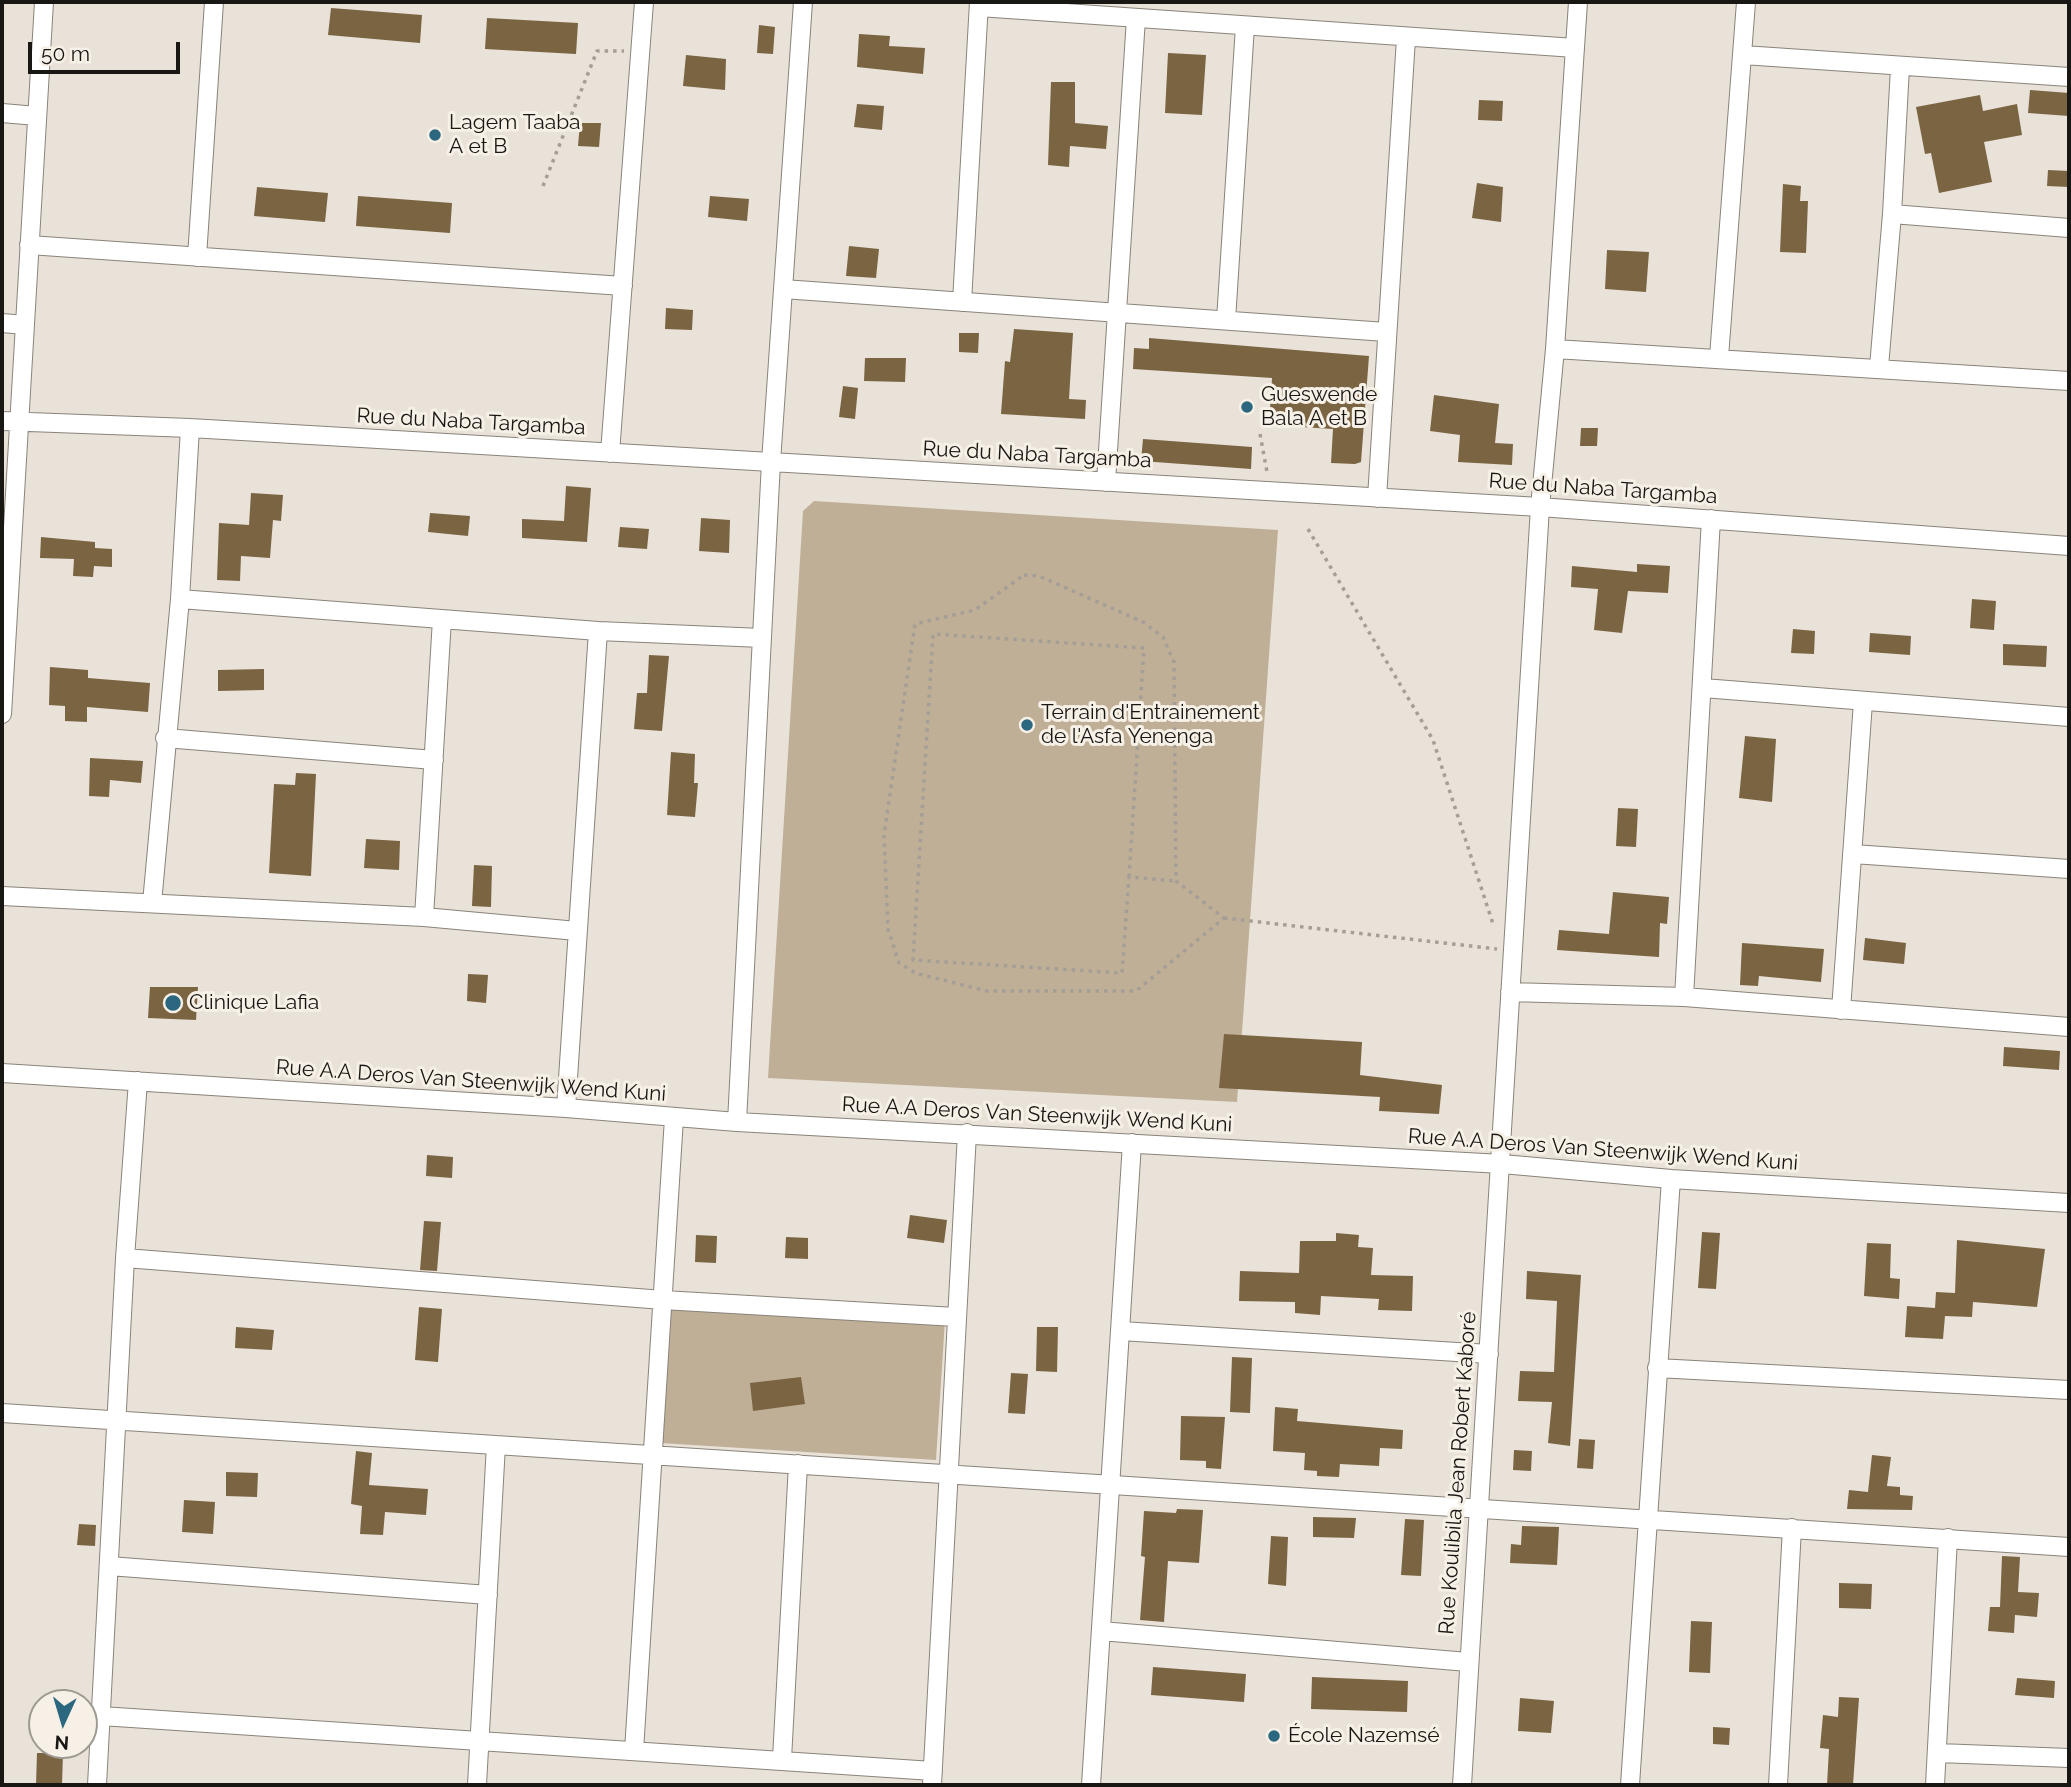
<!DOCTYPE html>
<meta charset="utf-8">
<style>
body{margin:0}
#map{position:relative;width:2071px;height:1787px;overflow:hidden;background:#e9e2d9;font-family:Raleway,sans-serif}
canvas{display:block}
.frame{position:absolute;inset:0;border:4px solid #191714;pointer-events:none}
.north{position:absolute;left:28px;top:1689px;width:70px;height:70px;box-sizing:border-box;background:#f6f0e6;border:2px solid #9e9992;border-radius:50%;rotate:184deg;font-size:19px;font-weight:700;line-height:28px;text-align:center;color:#191714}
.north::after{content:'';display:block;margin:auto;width:24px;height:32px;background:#2b677f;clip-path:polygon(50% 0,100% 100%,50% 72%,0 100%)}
.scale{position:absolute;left:28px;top:42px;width:152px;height:32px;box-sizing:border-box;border:4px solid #191714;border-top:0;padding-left:9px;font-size:21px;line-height:24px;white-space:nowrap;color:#191714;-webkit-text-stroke:5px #f6f0e6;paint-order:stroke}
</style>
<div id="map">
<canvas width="2071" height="1787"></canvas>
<div class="frame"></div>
<div class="north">N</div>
<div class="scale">50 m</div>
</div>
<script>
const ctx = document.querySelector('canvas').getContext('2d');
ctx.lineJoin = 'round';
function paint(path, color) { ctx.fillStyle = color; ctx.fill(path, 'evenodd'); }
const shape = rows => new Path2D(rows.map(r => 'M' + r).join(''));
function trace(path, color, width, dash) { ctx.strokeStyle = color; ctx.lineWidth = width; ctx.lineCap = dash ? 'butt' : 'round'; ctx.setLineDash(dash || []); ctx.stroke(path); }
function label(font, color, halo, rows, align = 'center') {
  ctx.font = font + ' Raleway,sans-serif'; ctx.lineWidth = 6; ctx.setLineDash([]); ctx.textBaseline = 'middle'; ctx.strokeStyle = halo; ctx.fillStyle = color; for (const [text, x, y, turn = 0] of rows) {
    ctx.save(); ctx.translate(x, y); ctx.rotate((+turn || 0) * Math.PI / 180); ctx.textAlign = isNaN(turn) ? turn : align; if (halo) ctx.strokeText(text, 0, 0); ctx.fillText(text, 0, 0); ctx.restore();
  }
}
paint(shape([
 [814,501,1278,530,1237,1102,768,1078,803,511],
 [668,1303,945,1320,936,1460,660,1443]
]), '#c0af97');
paint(shape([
 [331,8,422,15,420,43,328,35],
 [487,18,578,23,576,54,485,49],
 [759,25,775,27,773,54,757,53],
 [859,34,890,36,889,46,925,48,923,74,857,67],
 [1168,53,1206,55,1202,115,1165,113],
 [686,55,726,59,725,90,683,86],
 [1051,82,1075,82,1075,123,1108,126,1106,149,1070,146,1069,167,1048,165],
 [2030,90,2069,93,2069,116,2028,113],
 [1980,95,1983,111,2017,104,2022,135,1984,142,1992,182,1939,193,1931,153,1925,154,1916,107],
 [1479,100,1503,101,1502,121,1478,120],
 [857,104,884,106,882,130,854,127],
 [580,123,601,123,599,147,578,146],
 [2048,170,2069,171,2069,187,2047,186],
 [1477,183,1503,187,1501,222,1472,218],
 [1783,184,1801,186,1800,201,1808,201,1806,253,1780,252],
 [257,187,328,193,325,222,254,216],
 [358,196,452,203,450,233,356,226],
 [710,196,749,199,747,221,708,217],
 [849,246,879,249,876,278,846,276],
 [1607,250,1649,252,1646,292,1605,289],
 [666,308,693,310,692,330,665,329],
 [1014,329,1073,333,1069,399,1086,400,1085,419,1001,414,1005,361,1010,362],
 [959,333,979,333,978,353,959,352],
 [1149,338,1369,356,1361,462,1355,464,1331,463,1333,429,1269,425,1272,378,1133,369,1134,348,1149,349],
 [865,358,906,358,905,382,864,381],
 [843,386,858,388,855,419,839,417],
 [1434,395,1499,404,1495,443,1513,444,1512,465,1458,462,1460,435,1430,431],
 [1581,428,1598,428,1597,446,1580,446],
 [1143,439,1252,447,1251,469,1141,461],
 [566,486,591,488,587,542,522,538,522,519,564,521],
 [251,493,283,495,281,521,273,520,270,558,241,556,240,581,217,580,219,523,249,525],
 [430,513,470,516,468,536,428,532],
 [701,518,730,520,729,553,699,551],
 [620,527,649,529,647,549,618,547],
 [41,537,95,542,95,548,112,549,112,567,94,566,93,577,73,576,74,559,40,558],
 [1637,564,1670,566,1668,593,1628,591,1622,633,1594,630,1598,589,1571,587,1572,566,1637,572],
 [1972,599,1996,601,1994,630,1970,628],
 [1793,629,1815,631,1814,654,1791,653],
 [1870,633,1911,636,1910,655,1869,652],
 [2003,644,2047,646,2046,667,2003,665],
 [649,655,669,656,662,731,634,729,637,693,647,693],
 [50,667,88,670,88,678,150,683,148,712,87,707,87,722,65,721,65,706,49,705],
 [264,669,264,690,218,691,218,670],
 [1745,736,1776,739,1772,802,1739,798],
 [671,752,695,754,694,783,698,783,695,817,667,815],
 [90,758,143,761,141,783,110,780,109,797,89,796],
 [296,773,316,774,311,876,269,873,274,784,295,785],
 [1618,808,1638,809,1636,847,1616,846],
 [366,839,400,841,399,870,364,868],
 [474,865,492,866,491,907,472,906],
 [1613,892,1669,897,1667,924,1660,923,1659,957,1557,950,1559,930,1609,934],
 [1865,938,1906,943,1904,964,1863,960],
 [1742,943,1824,949,1821,982,1759,976,1758,986,1740,985],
 [468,974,488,975,486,1003,467,1001],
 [150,987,198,987,196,1020,148,1018],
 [1224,1034,1362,1042,1360,1075,1442,1085,1439,1114,1379,1111,1380,1097,1219,1088],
 [2004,1047,2060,1051,2059,1070,2003,1066],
 [427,1155,453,1157,452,1178,426,1176],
 [910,1215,947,1220,944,1243,907,1238],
 [424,1221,441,1222,437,1271,420,1270],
 [1702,1232,1720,1233,1716,1289,1698,1288],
 [1336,1233,1359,1235,1358,1247,1373,1248,1371,1275,1413,1276,1412,1311,1378,1310,1379,1299,1321,1296,1320,1315,1295,1313,1295,1302,1239,1301,1240,1271,1299,1273,1300,1241,1336,1241],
 [696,1235,717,1236,716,1263,695,1262],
 [786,1237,808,1238,808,1259,785,1258],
 [1957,1240,2045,1249,2037,1307,1973,1302,1972,1317,1945,1316,1943,1339,1905,1337,1907,1306,1935,1308,1936,1292,1955,1293],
 [1867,1243,1891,1244,1890,1278,1900,1279,1899,1299,1864,1296],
 [1527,1271,1581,1275,1570,1446,1548,1443,1552,1402,1518,1401,1520,1371,1554,1372,1557,1301,1526,1299],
 [419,1307,442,1309,438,1362,415,1360],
 [236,1327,274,1330,272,1350,235,1348],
 [1037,1327,1058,1327,1057,1372,1036,1371],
 [1232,1357,1252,1358,1250,1413,1230,1412],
 [1011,1373,1028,1374,1025,1414,1008,1413],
 [801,1377,805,1404,753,1411,750,1383],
 [1275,1407,1298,1409,1297,1421,1403,1430,1402,1449,1380,1448,1379,1466,1340,1464,1339,1477,1317,1476,1317,1471,1304,1470,1305,1453,1273,1451],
 [1181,1416,1225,1417,1221,1469,1206,1468,1206,1461,1180,1460],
 [1579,1439,1595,1440,1593,1469,1577,1468],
 [1514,1450,1532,1451,1531,1471,1513,1470],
 [356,1451,372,1453,369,1485,428,1489,426,1515,385,1512,383,1535,360,1534,362,1506,351,1504],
 [1872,1455,1891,1457,1887,1486,1900,1487,1900,1495,1913,1496,1912,1510,1847,1509,1849,1490,1868,1492],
 [226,1472,258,1473,257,1497,226,1496],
 [184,1500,215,1502,213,1534,182,1532],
 [1177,1509,1203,1510,1199,1563,1168,1561,1164,1622,1140,1620,1145,1557,1141,1556,1144,1511,1176,1513],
 [1313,1517,1356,1518,1354,1538,1313,1537],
 [1405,1519,1424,1520,1421,1576,1401,1575],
 [79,1524,96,1525,95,1546,77,1545],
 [1522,1526,1559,1527,1557,1565,1510,1563,1511,1544,1521,1545],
 [1271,1536,1288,1537,1286,1586,1268,1584],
 [2002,1556,2020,1557,2018,1592,2039,1593,2037,1617,2015,1615,2014,1633,1988,1631,1990,1607,2000,1607],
 [1839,1583,1872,1584,1871,1609,1839,1608],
 [1691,1621,1712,1622,1710,1673,1689,1672],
 [1153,1667,1246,1674,1244,1702,1151,1695],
 [1312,1677,1408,1681,1407,1712,1311,1709],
 [2017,1678,2055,1681,2054,1698,2015,1695],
 [1839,1697,1859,1698,1853,1785,1827,1785,1829,1749,1820,1748,1823,1715,1838,1717],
 [1520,1698,1554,1701,1551,1733,1518,1731],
 [1713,1727,1730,1728,1729,1745,1713,1744],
 [37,1753,63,1753,62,1785,36,1785]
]), '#7b6442');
const street = shape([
 [979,7,1575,48],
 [1743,55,2069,77],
 [2,113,37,116],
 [1892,214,2069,228],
 [29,245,623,286],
 [197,257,214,2],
 [783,289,1386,332],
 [962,302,979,2],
 [1226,320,1245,26],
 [2,323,25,325],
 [1555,349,2069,381],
 [1719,357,1746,2],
 [1879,367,1892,214,1900,67],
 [2,421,190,428,1540,507,2069,546],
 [610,453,644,2],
 [1106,482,1136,18],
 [1377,498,1406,38],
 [180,599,598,631,762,638],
 [1703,688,2069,717],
 [2,714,44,2],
 [165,738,434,760],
 [1853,854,2069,869],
 [2,896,424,917,577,931],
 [152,903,180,599,190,428],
 [424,917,442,619],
 [1510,992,1684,997,2069,1027],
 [1684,997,1711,519],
 [1841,1010,1863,702],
 [2,1073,566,1108,737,1122,1502,1164,1671,1179,2069,1203],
 [566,1108,598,631],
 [737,1122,771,462,803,2],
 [125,1258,663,1300,956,1317],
 [1121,1331,1489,1354],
 [1657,1368,2069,1390],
 [2,1413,2069,1547],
 [109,1566,488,1595],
 [1101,1631,1468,1662],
 [101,1716,933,1771],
 [634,1751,674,1118],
 [1938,1753,2069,1758],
 [782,1759,798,1464],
 [97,1785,125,1258,138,1081],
 [477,1785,496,1445],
 [932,1785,967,1133],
 [1091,1785,1132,1143],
 [1462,1785,1540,507,1555,349,1578,2],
 [1630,1785,1671,1179],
 [1778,1785,1792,1528],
 [1935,1785,1948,1538]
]);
trace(street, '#89837a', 20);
trace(shape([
 [543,186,597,51,624,51],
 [1260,434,1267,472],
 [1308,529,1433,740,1494,927],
 [1024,575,1039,576,1143,622,1163,637,1174,662,1176,881,1224,918,1136,991,987,991,915,973,899,963,888,929,884,835,915,624,975,610,1024,575],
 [1129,877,1144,648,933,634,913,960,1122,973,1129,877,1176,881],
 [1224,918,1497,949]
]), '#a49e97', 3.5, [3.5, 5]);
trace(street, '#fff', 18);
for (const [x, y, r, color] of [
 [435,135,7,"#2b677f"],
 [1247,407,7,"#2b677f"],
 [1027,725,7,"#2b677f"],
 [173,1003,9,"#2b677f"],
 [1274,1736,7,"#2b677f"]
]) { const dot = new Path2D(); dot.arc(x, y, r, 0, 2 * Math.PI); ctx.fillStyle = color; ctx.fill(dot); trace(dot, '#f6f0e6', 2.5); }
label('21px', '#191714', '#f6f0e6', [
 ["Lagem Taaba",449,123],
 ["A et B",449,147],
 ["Gueswende",1261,395],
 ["Bala A et B",1261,419],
 ["Terrain d'Entrainement",1041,713],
 ["de l'Asfa Yenenga",1041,737],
 ["Clinique Lafia",189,1003],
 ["École Nazemsé",1288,1736]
], 'left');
label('21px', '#191714', '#f6f0e6', [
 ["Rue du Naba Targamba",471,422,3],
 ["Rue du Naba Targamba",1037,455,3],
 ["Rue du Naba Targamba",1603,489,4],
 ["Rue A.A Deros Van Steenwijk Wend Kuni",471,1081,4],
 ["Rue A.A Deros Van Steenwijk Wend Kuni",1037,1115,3],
 ["Rue A.A Deros Van Steenwijk Wend Kuni",1603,1150,4],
 ["Rue Koulibila Jean Robert Kaboré",1458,1473,-86]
]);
</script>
